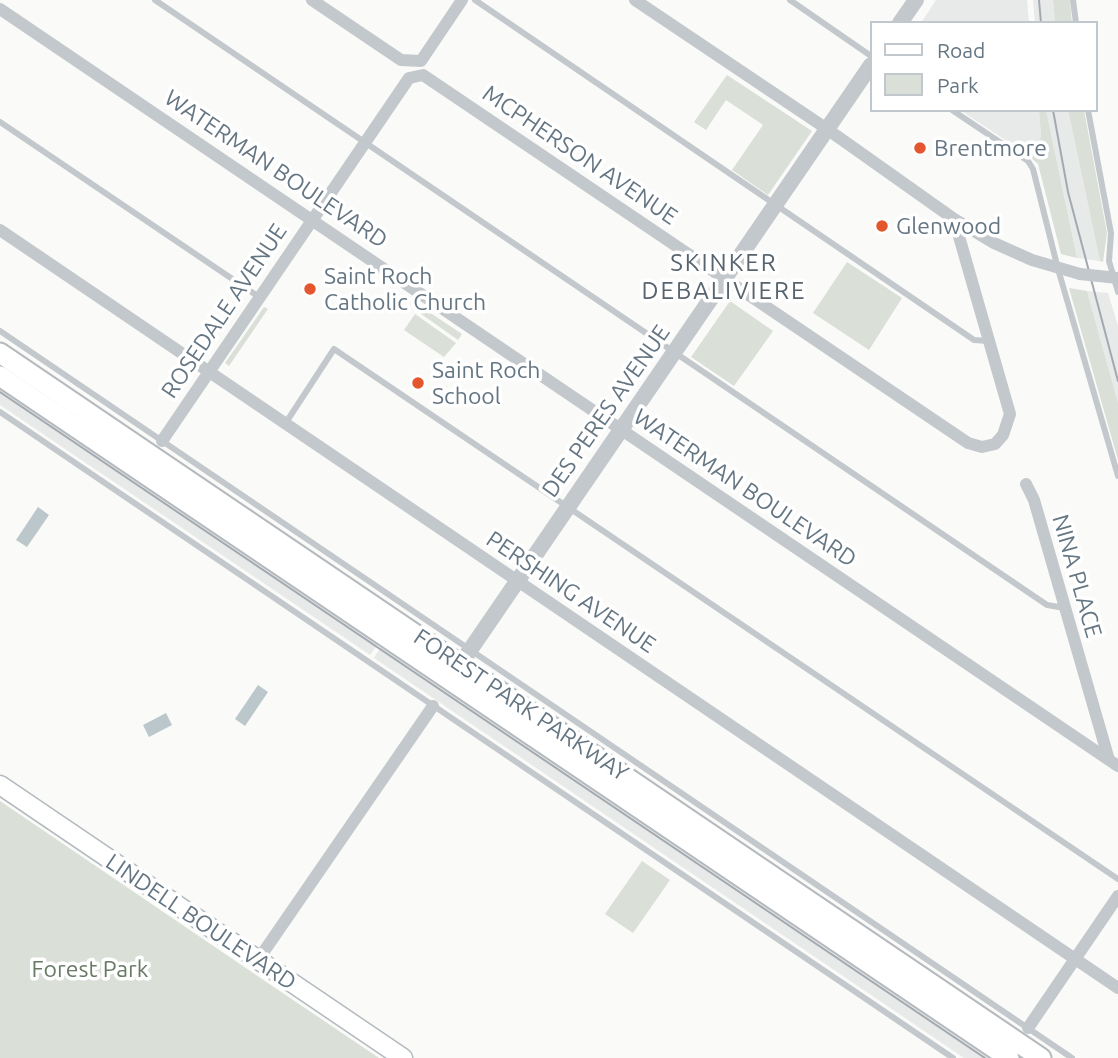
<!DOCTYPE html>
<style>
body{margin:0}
#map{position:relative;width:1118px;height:1058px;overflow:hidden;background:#fafaf8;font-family:Ubuntu,sans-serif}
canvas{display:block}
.legend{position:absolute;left:870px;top:21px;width:228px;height:91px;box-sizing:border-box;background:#fff;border:2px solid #c1c8cd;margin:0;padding:9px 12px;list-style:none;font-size:21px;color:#657683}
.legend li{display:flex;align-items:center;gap:14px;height:35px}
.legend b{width:35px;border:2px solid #c1c8cd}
</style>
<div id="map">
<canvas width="1118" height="1058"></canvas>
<ul class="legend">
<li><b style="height:9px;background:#fff"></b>Road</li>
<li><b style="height:19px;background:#dadfd7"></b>Park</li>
</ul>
</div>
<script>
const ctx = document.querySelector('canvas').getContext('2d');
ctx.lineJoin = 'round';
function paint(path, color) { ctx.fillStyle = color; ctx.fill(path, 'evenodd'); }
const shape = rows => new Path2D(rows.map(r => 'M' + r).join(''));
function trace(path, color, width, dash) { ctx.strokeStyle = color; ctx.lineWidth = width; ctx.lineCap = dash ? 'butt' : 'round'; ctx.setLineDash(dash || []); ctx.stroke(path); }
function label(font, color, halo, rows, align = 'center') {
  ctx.font = font + ' Ubuntu,sans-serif'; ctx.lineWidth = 7; ctx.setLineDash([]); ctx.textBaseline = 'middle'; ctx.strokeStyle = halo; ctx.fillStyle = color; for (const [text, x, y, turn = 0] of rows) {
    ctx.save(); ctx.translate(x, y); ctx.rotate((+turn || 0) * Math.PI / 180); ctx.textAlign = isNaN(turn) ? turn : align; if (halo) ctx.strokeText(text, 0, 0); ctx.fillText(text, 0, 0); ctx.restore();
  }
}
paint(shape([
 [936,0,1027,0,1029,23,921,23],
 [1033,0,1053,0,1055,23,1035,23],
 [960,110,1039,110,1041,137,1029,156],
 [1046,110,1068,110,1100,261,1077,258],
 [1087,291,1108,293,1118,326,1118,403],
 [0,386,379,643,370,655,0,405],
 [382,645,992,1058,964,1058,374,658]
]), '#e8e9e9');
paint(shape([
 [1053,0,1070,0,1072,23,1055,23],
 [727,75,812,131,768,195,732,170,763,125,726,100,706,130,694,122],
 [1039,110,1046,110,1077,258,1061,254,1038,164,1029,156,1041,137],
 [1068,110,1084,110,1107,233,1103,262,1100,261],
 [847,262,902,298,869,350,813,313],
 [1069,288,1087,291,1118,403,1118,460],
 [730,301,773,331,734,386,691,357],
 [420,306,462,334,458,340,417,311],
 [264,307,268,309,229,366,225,363],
 [415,314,456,343,444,357,404,330],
 [0,801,259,977,379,1058,0,1058],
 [642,861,670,880,633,933,605,914]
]), '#dadfd7');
paint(shape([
 [38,507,49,515,27,547,16,540],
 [258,685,268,692,245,726,235,719],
 [166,713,172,725,149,737,143,725]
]), '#bbc7cb');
const secondary = shape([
 [0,785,403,1058]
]);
const primary = shape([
 [0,353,1041,1058],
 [0,376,1009,1058]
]);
trace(secondary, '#b3babf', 21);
trace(primary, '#b5babe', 23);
trace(shape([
 [155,0,1047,605,1065,608],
 [475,0,974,340,989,341],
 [790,0,871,56],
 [1073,0,1076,23],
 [952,110,1028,161,1033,169,1058,269,1118,476],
 [1088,110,1111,233,1109,261,1118,292],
 [0,122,259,297],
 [0,331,1072,1058],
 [0,412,953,1058],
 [285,424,334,349,1118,879]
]), '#c3c8cc', 6);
trace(shape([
 [312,0,401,60,421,61,462,0],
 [635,0,827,129,954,219,994,243,1032,260,1080,274],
 [0,9,1118,766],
 [0,230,1118,988],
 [162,441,409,78,423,75,968,443,982,447,995,444,1003,435,1010,414,954,219],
 [1026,484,1034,500,1109,760],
 [258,960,433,706],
 [1028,1028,1118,896]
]), '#c3c8cc', 12);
trace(shape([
 [900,23,916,0],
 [455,672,871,65]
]), '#c3c8cc', 16);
trace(secondary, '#fff', 18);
trace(primary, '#fff', 19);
trace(shape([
 [1039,0,1041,23],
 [1053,110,1068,192,1118,381],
 [0,392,985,1058]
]), '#a2aab0', 2);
trace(shape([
 [1080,274,1118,278]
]), '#c3c8cc', 12);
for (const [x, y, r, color] of [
 [920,148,7,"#e4572e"],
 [882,226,7,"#e4572e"],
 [310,289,7,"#e4572e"],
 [418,383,7,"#e4572e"]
]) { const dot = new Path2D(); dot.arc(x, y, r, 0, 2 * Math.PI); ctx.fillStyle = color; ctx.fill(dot); trace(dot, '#fff', 2.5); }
label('23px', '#657683', '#fff', [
 ["Brentmore",934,148],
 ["Glenwood",896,226],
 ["Saint Roch",324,276],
 ["Catholic Church",324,302],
 ["Saint Roch",432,370],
 ["School",432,396]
], 'left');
label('23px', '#657683', '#fff', [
 ["MCPHERSON AVENUE",580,155,34],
 ["WATERMAN BOULEVARD",276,169,34],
 ["ROSEDALE AVENUE",224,311,-56],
 ["DES PERES AVENUE",606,411,-55],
 ["WATERMAN BOULEVARD",745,488,34],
 ["NINA PLACE",1077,576,74],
 ["PERSHING AVENUE",571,592,34],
 ["FOREST PARK PARKWAY",521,705,34],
 ["LINDELL BOULEVARD",201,922,34]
]);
label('23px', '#687a64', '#fff', [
 ["Forest Park",90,969]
]);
ctx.letterSpacing = '2px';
label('24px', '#57646e', '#fff', [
 ["SKINKER",724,263],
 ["DEBALIVIERE",724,291]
]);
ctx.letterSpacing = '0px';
</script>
